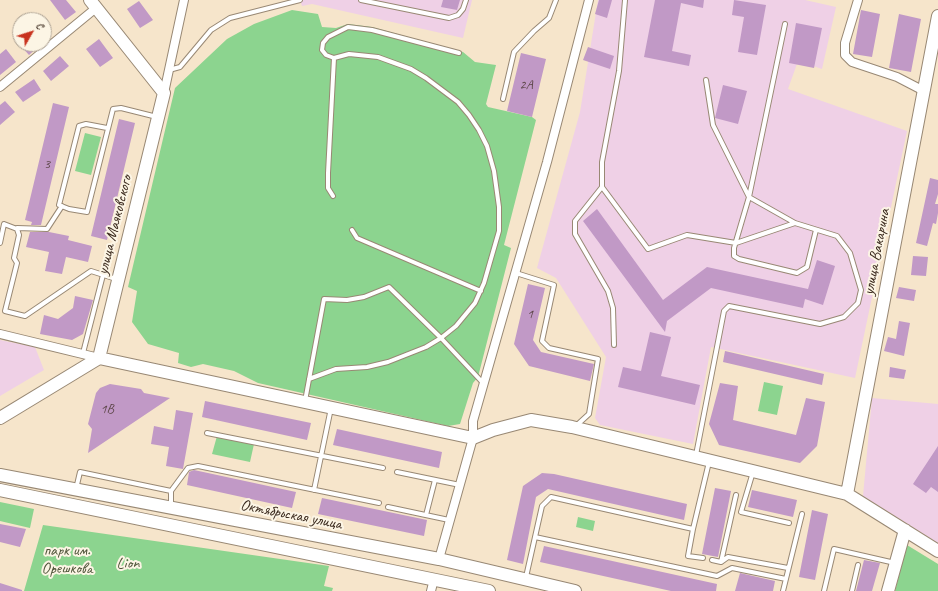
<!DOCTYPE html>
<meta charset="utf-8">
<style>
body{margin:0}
#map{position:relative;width:938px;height:591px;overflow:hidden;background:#f6e5cb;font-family:Caveat,sans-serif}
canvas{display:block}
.north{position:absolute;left:12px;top:12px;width:40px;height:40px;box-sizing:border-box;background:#fcf5e5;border:1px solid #afa495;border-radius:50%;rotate:51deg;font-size:11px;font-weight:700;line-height:16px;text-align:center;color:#3b2a1e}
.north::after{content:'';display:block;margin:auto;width:14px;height:18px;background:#c8321e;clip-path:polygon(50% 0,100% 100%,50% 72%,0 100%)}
</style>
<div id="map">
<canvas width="938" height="591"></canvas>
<div class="north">С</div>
</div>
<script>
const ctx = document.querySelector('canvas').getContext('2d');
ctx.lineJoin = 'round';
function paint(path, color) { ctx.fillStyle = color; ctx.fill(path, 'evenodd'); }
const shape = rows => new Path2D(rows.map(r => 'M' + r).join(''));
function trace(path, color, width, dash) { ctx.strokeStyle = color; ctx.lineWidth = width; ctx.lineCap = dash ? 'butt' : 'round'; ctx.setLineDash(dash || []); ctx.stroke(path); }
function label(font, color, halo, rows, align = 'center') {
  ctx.font = font + ' Caveat,sans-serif'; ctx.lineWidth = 4; ctx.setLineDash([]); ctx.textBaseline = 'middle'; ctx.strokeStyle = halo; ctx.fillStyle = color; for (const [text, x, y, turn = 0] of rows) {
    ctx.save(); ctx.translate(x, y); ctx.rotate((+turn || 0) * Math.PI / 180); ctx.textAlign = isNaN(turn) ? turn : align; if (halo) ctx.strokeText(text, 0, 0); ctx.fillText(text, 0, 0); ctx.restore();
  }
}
paint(shape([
 [300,0,472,0,463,38,312,4,302,6],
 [598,0,805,0,836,7,822,69,798,61,788,89,907,131,855,378,711,347,693,444,600,425,595,418,606,357,556,278,537,268,580,112],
 [0,340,35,347,44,370,0,396],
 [872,398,938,404,938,543,863,496]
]), '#efd0e6');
paint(shape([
 [292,10,318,14,322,27,336,28,348,24,372,27,463,52,475,62,496,65,486,104,488,107,532,117,536,120,504,245,511,248,478,377,473,383,460,424,448,426,258,383,234,371,203,364,191,367,178,363,179,353,148,344,132,322,137,291,128,287,175,88,227,39,254,24],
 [85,133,101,137,91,175,75,171],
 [764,382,783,386,777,415,758,411],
 [217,436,254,444,250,462,212,454],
 [0,502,34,509,30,528,0,521],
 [578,517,595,521,593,531,576,527],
 [43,525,329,566,324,586,333,588,332,591,24,591],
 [907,545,938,564,938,591,895,591]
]), '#8cd48f');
paint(shape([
 [50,0,66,0,76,12,65,20],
 [443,0,460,0,457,10,441,7],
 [599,0,612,0,607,18,595,14],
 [655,0,704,0,703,8,681,3,672,51,691,55,689,66,644,57],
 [734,0,766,5,757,55,738,52,744,17,732,15],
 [139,1,153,20,140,28,127,9],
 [861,10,880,14,872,57,853,54],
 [899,14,921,19,911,72,889,68],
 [796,23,822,28,814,68,789,63],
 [99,39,113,58,100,67,86,49],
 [19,44,41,44,29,55],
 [588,47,614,56,610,69,583,60],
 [6,49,16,62,0,75,0,54],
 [521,53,546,59,532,117,507,111],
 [60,56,69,66,51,81,43,71],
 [34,79,41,90,23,102,15,92],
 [723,85,747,91,738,124,715,118],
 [5,101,15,112,0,125,0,105],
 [53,103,69,107,41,225,31,225,32,222,25,220],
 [119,119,135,123,107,240,91,236],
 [930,178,938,180,938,194,935,204,938,204,938,213,936,224,933,223,927,246,916,243],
 [597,209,663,300,707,267,808,289,817,260,835,266,823,305,805,299,803,308,711,288,667,321,665,332,583,221],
 [30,232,49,232,69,236,68,240,92,246,88,262,66,257,62,274,45,271,49,252,26,247],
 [913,256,928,257,926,276,911,275],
 [528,284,545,288,533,340,541,352,594,364,590,381,529,366,514,344],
 [899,287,916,290,914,301,896,298],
 [75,296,93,300,83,334,72,340,40,334,44,315,58,319,73,308],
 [899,321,910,323,904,356,884,351,888,337,896,339],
 [650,332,671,337,661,376,700,385,695,405,618,387,623,367,641,371],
 [725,351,824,374,822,385,723,362],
 [890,367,906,370,904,379,889,377],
 [720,383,738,386,733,420,796,435,806,398,825,402,817,446,800,463,719,445,709,424],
 [110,384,141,389,144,393,170,398,88,453,92,429,88,424,96,393,100,388],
 [205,401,311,423,307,440,202,417],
 [176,410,193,413,183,469,166,466,169,447,151,444,154,426,173,430],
 [337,429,442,452,439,468,333,445],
 [938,446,938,492,931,487,926,493,913,484],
 [194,470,296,492,292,508,187,485,189,472],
 [542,473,554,474,687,504,684,520,548,489,536,497,523,564,507,560,523,486],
 [715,488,731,491,718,557,702,554],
 [752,490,797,500,793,517,748,507],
 [322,498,427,520,424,536,318,514],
 [812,510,828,514,815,580,799,577],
 [0,524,26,529,20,547,0,542],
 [544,546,717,584,716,591,671,591,540,562],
 [864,560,880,563,872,591,856,591],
 [740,573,775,581,773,591,735,591],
 [0,583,22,590,22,591,0,591]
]), '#c199c6');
const lane = shape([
 [361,0,449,18,458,15,463,9,466,0],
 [785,24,749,197,734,248,734,256,739,259,797,273,807,267,816,230],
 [334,58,326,55,322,50,323,43,328,37,348,27,372,30,459,53],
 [169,70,180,67,211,30,230,18,300,0],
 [503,99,514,52,534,31,549,18,556,0],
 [107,128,86,124,79,126,59,205,69,209,87,212,113,109,121,108,157,117],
 [602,187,602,162,619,71,625,0],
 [17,228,47,229,62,206],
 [352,230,357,238,481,291],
 [0,243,4,224,17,229,19,235,14,258,17,263,5,311,25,316,91,271,116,279],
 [516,273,554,285,542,341,549,348,598,359,589,414,577,425],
 [614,345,613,308,608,291,575,234,575,221,602,187,648,249,687,235,736,243,795,223],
 [83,353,103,275],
 [309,379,336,369,367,367,388,362,426,347,441,338,456,326,475,303,484,283,499,231,499,207,494,171,487,146,479,130,469,115,458,102,426,78,411,69,378,57,349,54,334,58,328,173,328,188,333,196],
 [305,401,324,299,347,300,364,297,389,287,441,338,484,384],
 [207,433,383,468],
 [696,455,724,311,729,306,820,324,844,317,858,303,861,290,850,253,837,236,795,223,749,197,713,125,706,80],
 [397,472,460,485],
 [753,472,741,512,789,523],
 [76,489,80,472,171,491,188,468,198,466,379,503],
 [314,490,331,408],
 [171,505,171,491],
 [388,507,449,520],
 [426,515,435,480],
 [693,529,688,556,703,558],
 [535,537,542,506,551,497,693,529,709,462],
 [712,560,721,562,728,557,788,568],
 [721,562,736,495],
 [526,577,535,537,717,576,732,568,786,579],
 [783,591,802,514],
 [824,591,834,549,895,563],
 [852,591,858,565]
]);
const street = shape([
 [858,0,845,43,845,55,852,62,897,77,924,91],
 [0,87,96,8],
 [164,93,184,0],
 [0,334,99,358],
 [439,559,473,438,473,421,547,162,589,0],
 [431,591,434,579]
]);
const secondary = shape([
 [90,0,164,93,99,358],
 [99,358,473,438,493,430,531,420,572,427,847,494,938,551],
 [0,418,99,358],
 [0,475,439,559,575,591],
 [0,490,489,591],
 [847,494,938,16],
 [888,591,905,530]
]);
trace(lane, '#988874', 6);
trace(street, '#988874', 10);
trace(secondary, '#988874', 14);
trace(lane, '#fff', 4);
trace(street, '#fff', 8);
trace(secondary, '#fff', 12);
label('14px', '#5c4648', null, [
 ["2А",526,85],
 ["3",47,164],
 ["1",530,314],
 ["1В",107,409]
]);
label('16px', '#3b2a1e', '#fcf5e5', [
 ["улица Маяковского",115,225,-76],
 ["улица Вакарина",877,252,-79],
 ["Октябрьская улица",291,515,11]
]);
label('16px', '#4f543a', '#fcf5e5', [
 ["парк им.",67,551],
 ["Орешкова",67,569],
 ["Lion",128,564]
]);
</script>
